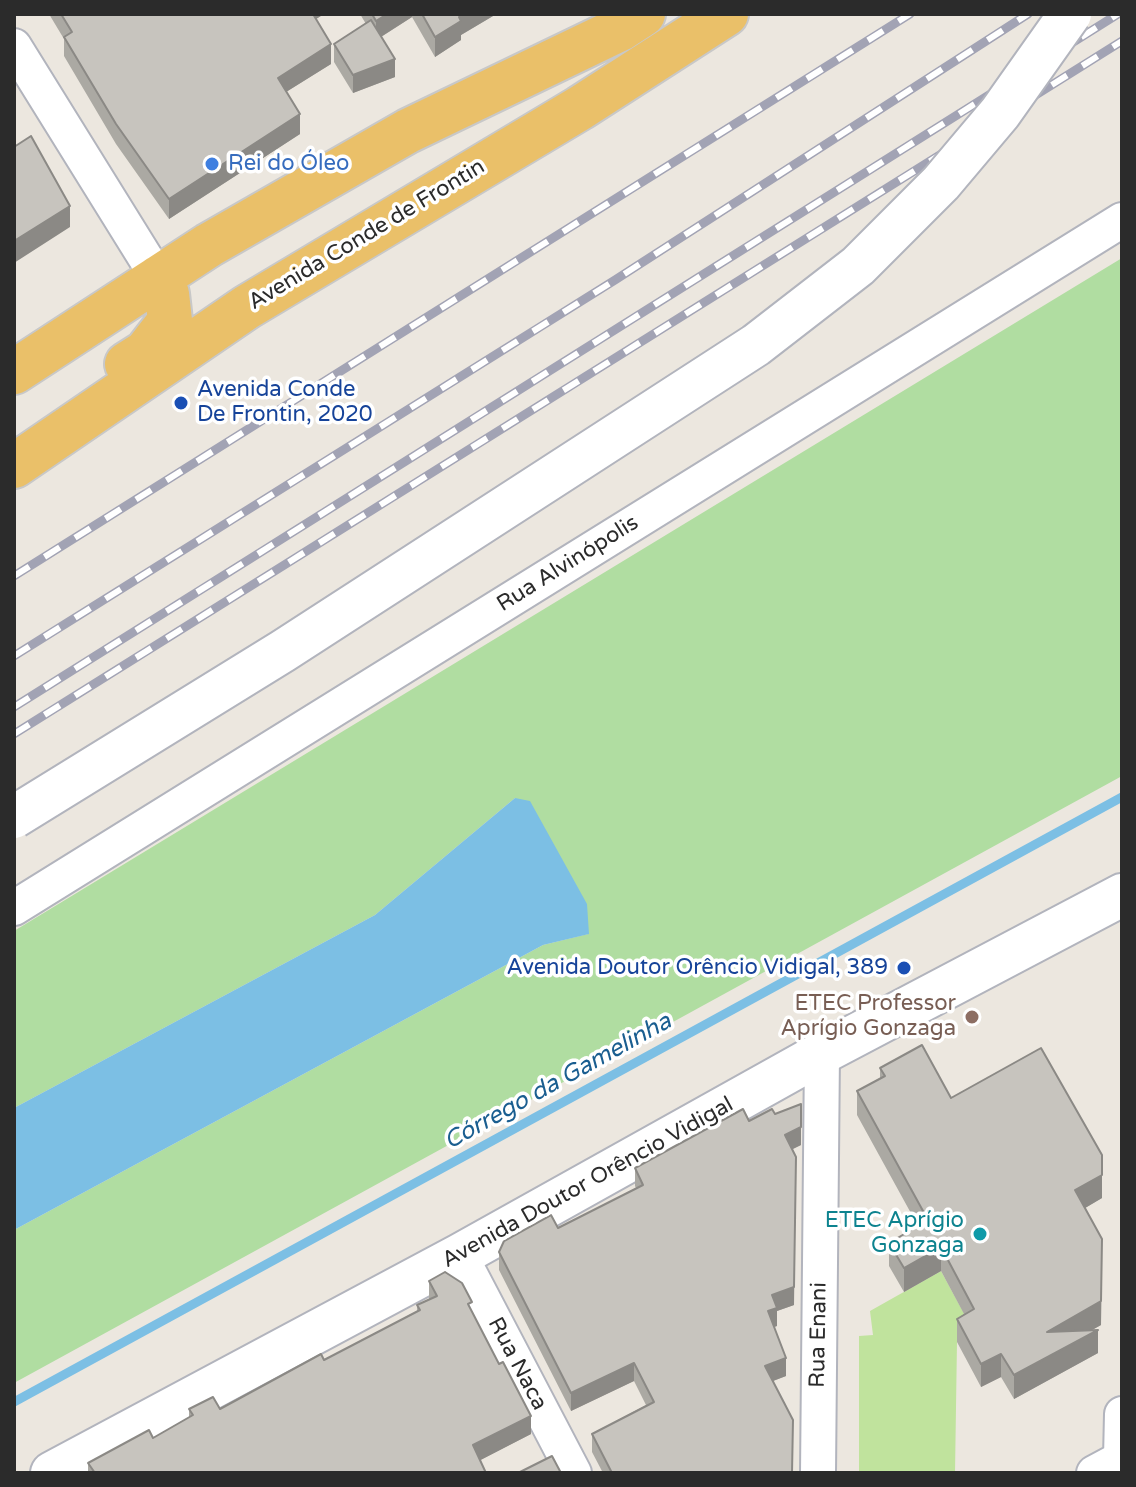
<!DOCTYPE html>
<meta charset="utf-8">
<style>
body{margin:0}
#map{position:relative;width:1136px;height:1487px;overflow:hidden;background:#ece7df;font-family:"Varela Round",sans-serif}
canvas{display:block}
.frame{position:absolute;inset:0;border:16px solid #2b2b2b;pointer-events:none}
</style>
<div id="map">
<canvas width="1136" height="1487"></canvas>
<div class="frame"></div>
</div>
<script>
const ctx = document.querySelector('canvas').getContext('2d');
ctx.lineJoin = 'round';
function paint(path, color) { ctx.fillStyle = color; ctx.fill(path, 'evenodd'); }
const shape = rows => new Path2D(rows.map(r => 'M' + r).join(''));
function trace(path, color, width, dash) { ctx.strokeStyle = color; ctx.lineWidth = width; ctx.lineCap = dash ? 'butt' : 'round'; ctx.setLineDash(dash || []); ctx.stroke(path); }
function label(font, color, halo, rows, align = 'center') {
  ctx.font = font + ' "Varela Round",sans-serif'; ctx.lineWidth = 7; ctx.setLineDash([]); ctx.textBaseline = 'middle'; ctx.strokeStyle = halo; ctx.fillStyle = color; for (const [text, x, y, turn = 0] of rows) {
    ctx.save(); ctx.translate(x, y); ctx.rotate((+turn || 0) * Math.PI / 180); ctx.textAlign = isNaN(turn) ? turn : align; if (halo) ctx.strokeText(text, 0, 0); ctx.fillText(text, 0, 0); ctx.restore();
  }
}
paint(shape([
 [1122,258,1122,776,14,1383,14,1230,543,945,588,934,515,798,375,915,14,1108,14,931]
]), '#b0dda1');
paint(shape([
 [941,1271,974,1332,957,1342,955,1473,859,1473,859,1336,873,1335,870,1311]
]), '#c0e39d');
paint(shape([
 [515,798,530,801,587,904,589,934,543,945,14,1230,14,1108,375,915]
]), '#7cbfe4');
trace(shape([
 [14,1402,1122,797]
]), '#7cbfe4', 9);
const minor = shape([
 [14,46,158,278],
 [14,908,1122,220],
 [460,1255,574,1473],
 [1121,1458,1122,1414],
 [818,1473,822,1053],
 [1094,1473,1122,1458]
]);
const tertiary = shape([
 [52,1473,460,1255,822,1053,1122,895]
]);
const trunk = shape([
 [127,364,146,352,170,321,167,294,158,278],
 [14,372,209,245,408,131,620,29,643,14],
 [14,466,247,307,580,108,726,14]
]);
trace(minor, '#b2b4bd', 38);
trace(tertiary, '#b2b4bd', 46);
trace(trunk, '#c8c8c8', 48);
trace(minor, '#fff', 34);
trace(tertiary, '#fff', 42);
trace(trunk, '#eac069', 44);
const rail = shape([
 [14,576,910,14],
 [14,656,615,280,1028,14],
 [14,707,1118,14],
 [14,734,1122,41]
]);
trace(rail, '#a2a3b4', 9);
trace(rail, '#fff', 6, [18]);
const tertiaryBridge = shape([
 [14,817,283,651,756,345,858,266,941,183,1000,113,1070,14]
]);
trace(tertiaryBridge, '#b2b4bd', 46, []);
trace(tertiaryBridge, '#fff', 42);
paint(shape([
 [49,14,324,14,316,19,331,64,286,92,300,134,169,219,116,144,64,56,64,39],
 [360,14,493,14,493,16,461,35,461,40,435,57,412,17,381,37,395,77,353,93,334,62,334,44,366,24],
 [880,1068,951,1098,1102,1198,1085,1208,1101,1325,1091,1330,1098,1353,1014,1399,1001,1377,981,1387,957,1342,957,1319,964,1314,941,1271,904,1292,889,1266,889,1243,918,1226,857,1115,857,1091,880,1078],
 [801,1104,801,1145,792,1149,794,1305,777,1311,777,1326,774,1327,786,1376,773,1381,793,1473,603,1473,592,1452,592,1434,646,1405,634,1381,571,1411,499,1270,499,1252,558,1228,636,1188,635,1186,635,1168,749,1121,775,1114],
 [429,1281,472,1311,531,1434,480,1460,486,1473,88,1473,88,1463,153,1438,189,1417,189,1409,220,1409,324,1360,417,1311,417,1305,429,1299]
]), '#aba9a3');
paint(shape([
 [308,14,324,14,308,24],
 [387,14,412,14,412,17,376,40,376,21],
 [464,14,493,14,493,16,461,35,461,40,435,57,435,37],
 [331,44,331,64,278,97,278,78],
 [395,59,395,77,353,93,353,75],
 [300,114,300,134,169,219,169,199],
 [70,206,70,227,14,263,14,241],
 [801,1127,801,1145,785,1153,785,1135],
 [1102,1155,1102,1198,1075,1214,1075,1190],
 [796,1157,794,1305,777,1311,777,1326,768,1329,768,1311],
 [941,1247,941,1271,904,1292,904,1268],
 [1102,1263,1101,1325,1047,1356,1047,1332],
 [1098,1330,1098,1353,1014,1399,1014,1375],
 [1001,1354,1001,1377,981,1387,981,1364],
 [786,1358,786,1376,765,1384,765,1366],
 [634,1363,634,1381,571,1411,571,1393],
 [531,1416,531,1434,473,1464,473,1445]
]), '#8b8985');
const building = shape([
 [61,14,313,14,331,44,278,78,300,114,169,199,116,124,64,37,72,32,61,14],
 [372,14,387,14,376,21,372,14],
 [422,14,464,14,459,17,461,21,435,37,422,14],
 [371,20,395,59,353,75,334,44,371,20],
 [31,136,70,206,14,241,14,147,31,136],
 [922,1045,951,1098,1041,1048,1102,1155,1102,1175,1075,1190,1102,1239,1101,1301,1047,1332,1098,1330,1014,1375,1001,1354,981,1364,957,1319,974,1309,941,1247,904,1268,889,1243,928,1220,857,1091,885,1076,880,1068,922,1045],
 [801,1104,801,1127,785,1135,796,1157,794,1287,772,1295,777,1308,768,1311,786,1358,765,1366,793,1420,792,1473,612,1473,592,1434,654,1402,634,1363,571,1393,499,1252,504,1241,551,1215,558,1228,643,1185,635,1168,743,1109,749,1121,772,1109,775,1114,801,1104],
 [445,1272,462,1283,472,1302,468,1304,499,1364,503,1362,531,1416,473,1445,486,1473,95,1473,88,1463,149,1430,153,1438,193,1415,189,1409,213,1397,220,1409,321,1354,324,1360,420,1310,417,1305,437,1296,429,1281,445,1272],
 [552,1456,561,1473,518,1473,552,1456]
]);
paint(building, '#c7c4be');
trace(building, '#8b8985', 2);
for (const [x, y, r, color] of [
 [212,164,8,"#3f7fe0"],
 [181,403,8,"#1a4fb4"],
 [904,968,8,"#1a4fb4"],
 [972,1017,8,"#8d6e63"],
 [980,1234,8,"#0f9aa8"]
]) { const dot = new Path2D(); dot.arc(x, y, r, 0, 2 * Math.PI); ctx.fillStyle = color; ctx.fill(dot); trace(dot, '#fff', 3); }
label('22px', '#366cbe', '#fff', [
 ["Rei do Óleo",228,164]
], 'left');
label('22px', '#2b2b2b', '#fff', [
 ["Avenida Conde de Frontin",367,235,-31],
 ["Rua Alvinópolis",568,564,-32],
 ["Avenida Doutor Orêncio Vidigal",588,1183,-29],
 ["Rua Enani",819,1335,-89],
 ["Rua Naca",517,1364,62]
]);
label('22px', '#164399', '#fff', [
 ["Avenida Conde",197,390],
 ["De Frontin, 2020",197,415],
 ["Avenida Doutor Orêncio Vidigal, 389",888,968,"right"]
], 'left');
label('22px', '#785e54', '#fff', [
 ["ETEC Professor",956,1004],
 ["Aprígio Gonzaga",956,1029]
], 'right');
label('22px', '#0d838f', '#fff', [
 ["ETEC Aprígio",964,1221],
 ["Gonzaga",964,1246]
], 'right');
label('italic 24px', '#1a5e90', '#fff', [
 ["Córrego da Gamelinha",558,1082,-29]
]);
</script>
